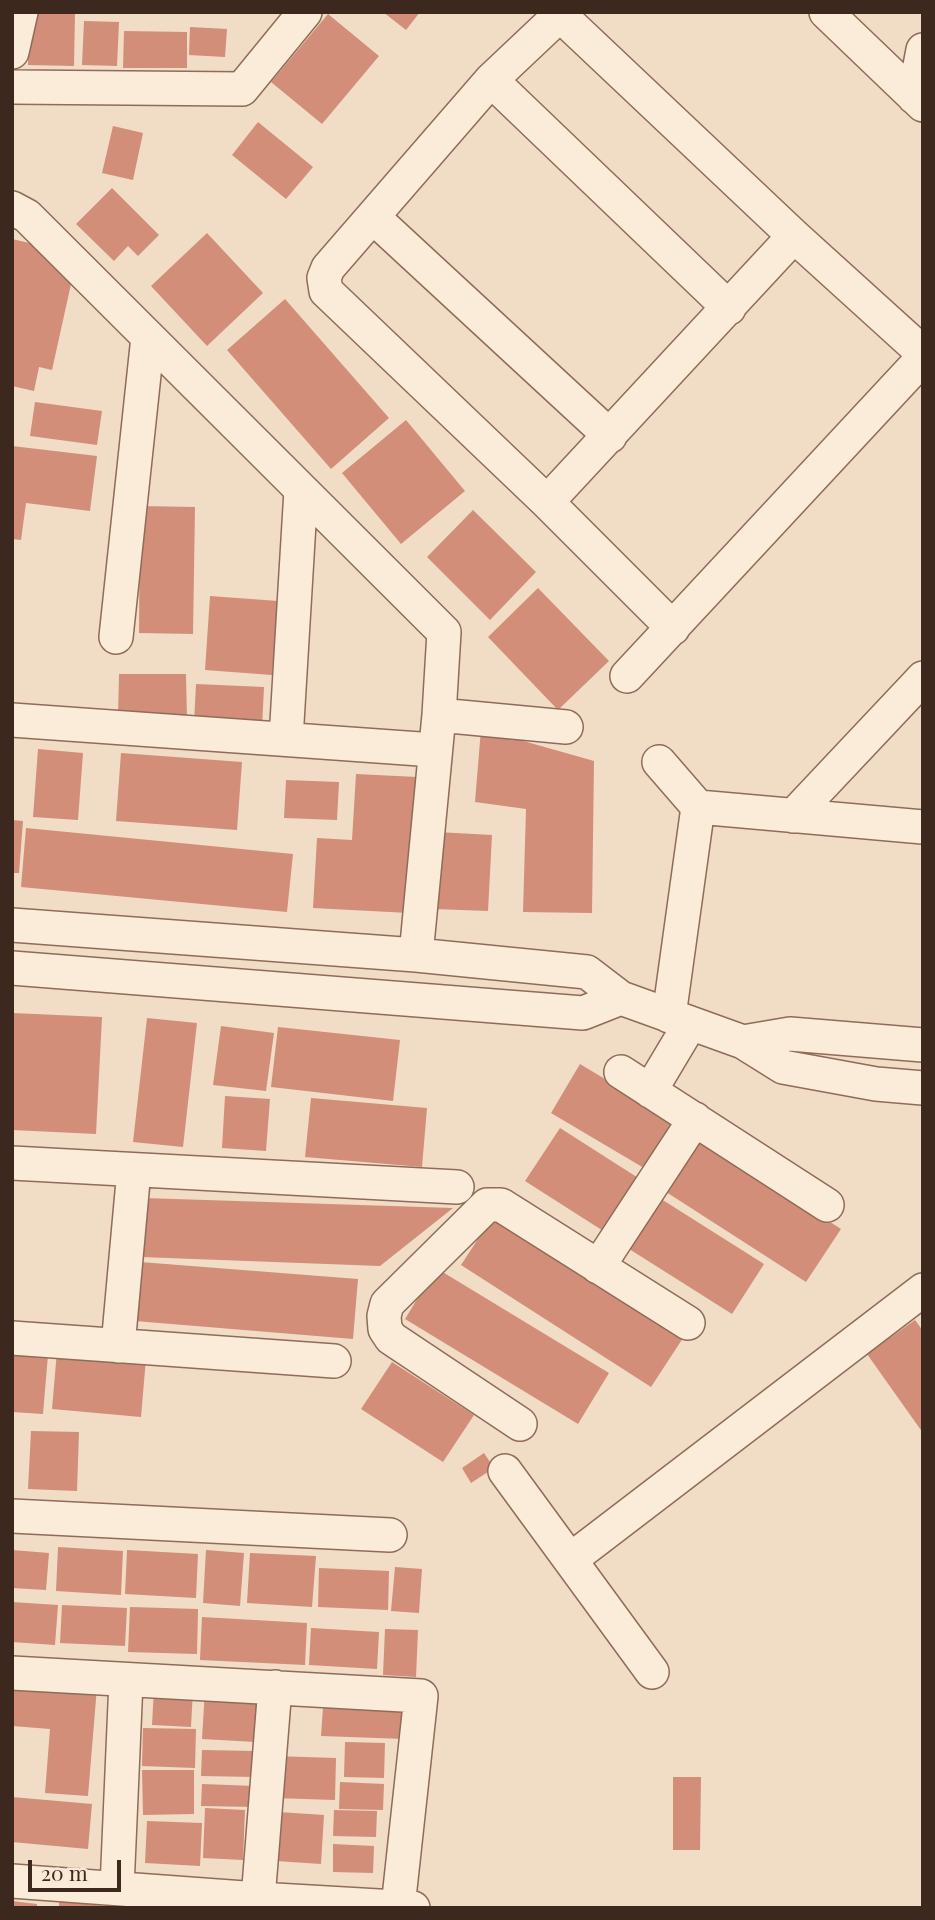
<!DOCTYPE html>
<style>
body{margin:0}
#map{position:relative;width:935px;height:1920px;overflow:hidden;background:#f1dcc5;font-family:"Playfair Display",serif}
canvas{display:block}
.frame{position:absolute;inset:0;border:14px solid #3d281e;pointer-events:none}
.scale{position:absolute;left:28px;top:1860px;width:93px;height:32px;box-sizing:border-box;border:4px solid #3d281e;border-top:0;padding-left:9px;font-size:21px;line-height:24px;white-space:nowrap;color:#3d281e;-webkit-text-stroke:5px #f8e8d5;paint-order:stroke}
</style>
<div id="map">
<canvas width="935" height="1920"></canvas>
<div class="frame"></div>
<div class="scale">20 m</div>
</div>
<script>
const ctx = document.querySelector('canvas').getContext('2d');
ctx.lineJoin = 'round';
function paint(path, color) { ctx.fillStyle = color; ctx.fill(path, 'evenodd'); }
const shape = rows => new Path2D(rows.map(r => 'M' + r).join(''));
function trace(path, color, width, dash) { ctx.strokeStyle = color; ctx.lineWidth = width; ctx.lineCap = dash ? 'butt' : 'round'; ctx.setLineDash(dash || []); ctx.stroke(path); }
paint(shape([
 [29,12,75,13,74,66,28,65],
 [383,12,420,12,406,30],
 [328,14,379,56,322,124,271,82],
 [84,21,119,22,117,66,82,65],
 [190,27,227,29,225,57,189,55],
 [124,31,187,32,187,68,123,68],
 [258,122,313,167,286,199,232,155],
 [113,126,143,133,133,180,102,173],
 [112,188,159,235,138,256,128,246,114,261,76,224],
 [207,233,263,293,207,346,151,286],
 [12,239,38,245,75,266,52,370,39,367,34,391,12,386],
 [285,299,389,418,331,469,227,350],
 [35,402,102,411,97,445,30,436],
 [406,420,465,491,401,544,342,473],
 [12,446,97,456,90,511,26,503,21,540,12,539],
 [140,506,195,507,193,634,139,633],
 [473,510,536,572,490,620,427,557],
 [538,588,609,661,558,710,488,637],
 [210,596,278,601,272,675,205,670],
 [119,674,186,674,187,718,118,718],
 [196,684,264,687,262,727,194,723],
 [481,729,594,761,592,913,523,912,526,809,475,802],
 [38,749,83,753,78,820,33,817],
 [121,753,242,762,237,830,116,821],
 [356,774,417,777,409,913,313,908,317,838,352,840],
 [286,780,339,782,337,820,284,818],
 [12,820,23,821,19,873,12,873],
 [26,828,293,854,287,912,21,887],
 [437,832,492,835,488,911,434,909],
 [12,1013,102,1017,96,1134,12,1130],
 [147,1018,197,1023,183,1147,133,1142],
 [221,1026,274,1033,266,1091,213,1085],
 [278,1027,400,1040,393,1101,271,1087],
 [580,1064,678,1123,649,1171,551,1113],
 [225,1096,270,1099,266,1151,222,1148],
 [311,1098,427,1108,422,1167,305,1157],
 [560,1128,643,1181,608,1234,525,1181],
 [697,1136,841,1229,806,1282,663,1190],
 [658,1197,764,1264,732,1314,626,1247],
 [144,1198,453,1208,380,1266,141,1257],
 [493,1216,683,1338,651,1387,461,1265],
 [140,1262,358,1279,353,1339,135,1321],
 [436,1268,609,1373,578,1424,405,1319],
 [915,1320,923,1331,923,1433,867,1354],
 [57,1351,146,1358,141,1417,52,1409],
 [12,1352,48,1355,43,1414,12,1412],
 [392,1362,474,1415,443,1462,361,1409],
 [31,1431,79,1432,77,1491,28,1489],
 [484,1453,494,1468,471,1483,462,1468],
 [58,1547,123,1551,121,1595,56,1591],
 [12,1550,49,1553,46,1590,12,1588],
 [127,1550,198,1554,196,1598,125,1594],
 [206,1550,244,1553,240,1606,203,1603],
 [250,1553,316,1556,312,1607,247,1603],
 [395,1567,422,1569,419,1613,391,1611],
 [319,1568,389,1571,388,1610,318,1607],
 [12,1602,58,1605,55,1645,12,1642],
 [62,1605,127,1608,125,1646,60,1643],
 [130,1607,198,1609,197,1654,128,1652],
 [202,1617,307,1623,305,1665,200,1660],
 [311,1628,379,1632,377,1669,309,1665],
 [385,1629,418,1630,416,1677,383,1675],
 [12,1680,97,1687,88,1796,45,1793,50,1729,12,1726],
 [154,1688,193,1690,191,1727,152,1725],
 [205,1689,258,1691,256,1742,202,1739],
 [323,1707,406,1711,405,1739,321,1736],
 [143,1728,196,1729,195,1768,142,1766],
 [345,1742,385,1743,384,1778,344,1777],
 [202,1750,255,1751,255,1777,201,1776],
 [273,1756,336,1758,335,1800,273,1798],
 [142,1770,194,1770,194,1814,143,1815],
 [673,1777,701,1777,700,1850,673,1850],
 [340,1782,384,1784,383,1810,339,1809],
 [202,1784,255,1786,255,1807,201,1806],
 [12,1797,92,1804,88,1849,12,1842],
 [205,1808,245,1810,243,1860,203,1858],
 [334,1810,377,1811,376,1837,333,1836],
 [279,1812,324,1815,321,1864,276,1861],
 [147,1821,202,1823,200,1866,145,1863],
 [333,1844,374,1846,373,1873,333,1872],
 [12,1901,37,1904,37,1908,12,1908],
 [59,1901,105,1906,105,1908,59,1908]
]), '#d28e78');
const street = shape([
 [563,12,491,80,328,268,324,278,326,291,547,502,673,628],
 [826,12,923,105],
 [559,14,794,236,923,353],
 [12,52,21,12],
 [491,80,729,308],
 [12,87,242,89,305,12],
 [914,97,923,50],
 [12,208,27,216,444,632,439,715,416,955],
 [373,217,610,436],
 [547,502,794,236],
 [116,637,148,337],
 [627,676,923,358],
 [439,715,566,727],
 [12,720,434,750],
 [286,739,301,490],
 [659,762,698,807,669,1016],
 [698,807,923,827],
 [793,816,923,678],
 [12,925,416,955,587,972,621,998,743,1042,783,1067,876,1084,923,1088],
 [12,968,583,1013,621,998],
 [743,1042,790,1034,923,1045],
 [621,1072,827,1205],
 [650,1091,690,1024],
 [12,1163,457,1187],
 [598,1267,695,1119],
 [12,1338,334,1361],
 [118,1346,134,1170],
 [520,1424,391,1338,385,1329,384,1316,387,1304,487,1205,501,1205,688,1323],
 [505,1471,652,1672],
 [12,1516,390,1535],
 [570,1560,923,1290],
 [12,1673,421,1696,398,1907],
 [12,1881,258,1899,413,1908],
 [117,1888,126,1681],
 [258,1899,275,1687]
]);
trace(street, '#8e6c59', 36);
trace(street, '#fbebd9', 33);
</script>
